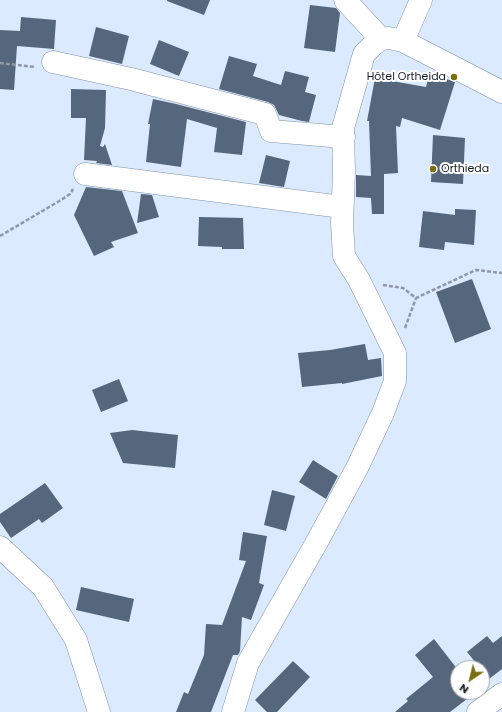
<!DOCTYPE html>
<meta charset="utf-8">
<style>
body{margin:0}
#map{position:relative;width:502px;height:712px;overflow:hidden;background:#dbeafe;font-family:Poppins,sans-serif}
canvas{display:block}
.north{position:absolute;left:450px;top:660px;width:40px;height:40px;box-sizing:border-box;background:#fff;border:1px solid #a2a5a8;border-radius:50%;rotate:215deg;font-size:11px;font-weight:700;line-height:16px;text-align:center;color:#161d26}
.north::after{content:'';display:block;margin:auto;width:14px;height:18px;background:#7a700f;clip-path:polygon(50% 0,100% 100%,50% 72%,0 100%)}
</style>
<div id="map">
<canvas width="502" height="712"></canvas>
<div class="north">N</div>
</div>
<script>
const ctx = document.querySelector('canvas').getContext('2d');
ctx.lineJoin = 'round';
function paint(path, color) { ctx.fillStyle = color; ctx.fill(path, 'evenodd'); }
const shape = rows => new Path2D(rows.map(r => 'M' + r).join(''));
function trace(path, color, width, dash) { ctx.strokeStyle = color; ctx.lineWidth = width; ctx.lineCap = dash ? 'butt' : 'round'; ctx.setLineDash(dash || []); ctx.stroke(path); }
function label(font, color, halo, rows, align = 'center') {
  ctx.font = font + ' Poppins,sans-serif'; ctx.lineWidth = 4; ctx.setLineDash([]); ctx.textBaseline = 'middle'; ctx.strokeStyle = halo; ctx.fillStyle = color; for (const [text, x, y, turn = 0] of rows) {
    ctx.save(); ctx.translate(x, y); ctx.rotate((+turn || 0) * Math.PI / 180); ctx.textAlign = isNaN(turn) ? turn : align; if (halo) ctx.strokeText(text, 0, 0); ctx.fillText(text, 0, 0); ctx.restore();
  }
}
paint(shape([
 [167,0,210,0,204,15,167,1],
 [310,5,336,8,340,13,335,52,304,48],
 [21,17,56,20,54,49,17,46,14,90,0,89,0,30,20,31],
 [96,27,129,36,122,64,89,56],
 [159,40,189,52,179,76,150,64],
 [229,56,257,64,253,76,281,85,285,71,309,77,305,92,316,95,309,122,302,121,279,115,274,105,268,102,219,89],
 [430,73,455,82,440,130,402,118,400,127,396,126,398,173,384,174,384,214,372,214,371,198,356,197,356,175,371,176,369,121,367,121,375,78,426,87],
 [71,89,106,90,105,128,100,146,103,147,105,144,112,165,96,163,97,161,84,160,86,118,71,118],
 [153,99,176,104,246,122,242,155,214,152,217,128,187,119,181,167,146,162,150,124,148,124],
 [433,135,465,138,463,184,431,182],
 [266,155,290,161,284,187,259,183],
 [86,187,122,191,138,233,111,242,114,247,94,256,74,215],
 [141,194,152,195,159,217,137,223],
 [455,209,476,210,474,245,445,242,444,250,419,247,423,211,455,215],
 [199,217,243,218,244,249,222,249,222,247,198,246],
 [472,279,491,329,455,343,436,292],
 [365,344,368,360,381,358,382,376,342,384,342,383,302,387,298,353,330,350],
 [119,379,128,401,101,412,92,390],
 [132,430,178,435,175,468,123,463,110,433],
 [313,460,338,476,326,499,299,482],
 [45,483,63,508,42,523,39,519,11,538,0,522,0,514],
 [272,490,295,496,286,531,264,525],
 [243,532,267,536,259,583,264,585,251,620,242,617,240,651,238,655,233,655,211,712,176,712,184,692,188,694,204,655,206,624,222,625,246,561,239,560],
 [81,587,134,599,129,622,76,610],
 [487,636,493,643,502,636,502,669,489,679,482,670,482,668,480,668,467,652],
 [434,639,458,670,458,692,476,692,450,712,395,712,408,701,406,699,433,677,415,655],
 [293,661,310,677,277,712,267,712,255,700]
]), '#56667c');
const minor = shape([
 [345,0,381,39],
 [403,41,421,0],
 [53,62,131,79,265,114,271,131,344,137],
 [85,174,342,207],
 [0,547,43,587,76,640,99,712],
 [233,712,248,663,318,540,357,468,383,413,395,381,395,353,359,280,344,256,342,223,344,172,343,128,364,54,372,46,381,39,389,38,403,41,502,92],
 [478,712,502,694]
]);
trace(minor, '#8092a8', 23);
trace(shape([
 [0,63,35,67],
 [0,236,61,200,70,194,73,189],
 [383,285,403,288,416,298,476,270,502,273],
 [405,328,416,298]
]), '#8d99a9', 2.5, [4, 2]);
trace(minor, '#fff', 22);
for (const [x, y, r, color] of [
 [454,77,4,"#7a700f"],
 [433,169,4,"#7a700f"]
]) { const dot = new Path2D(); dot.arc(x, y, r, 0, 2 * Math.PI); ctx.fillStyle = color; ctx.fill(dot); trace(dot, '#fff', 1.5); }
label('11px', '#161d26', '#fff', [
 ["Hôtel Ortheida",446,77],
 ["Orthieda",441,169,"left"]
], 'right');
</script>
